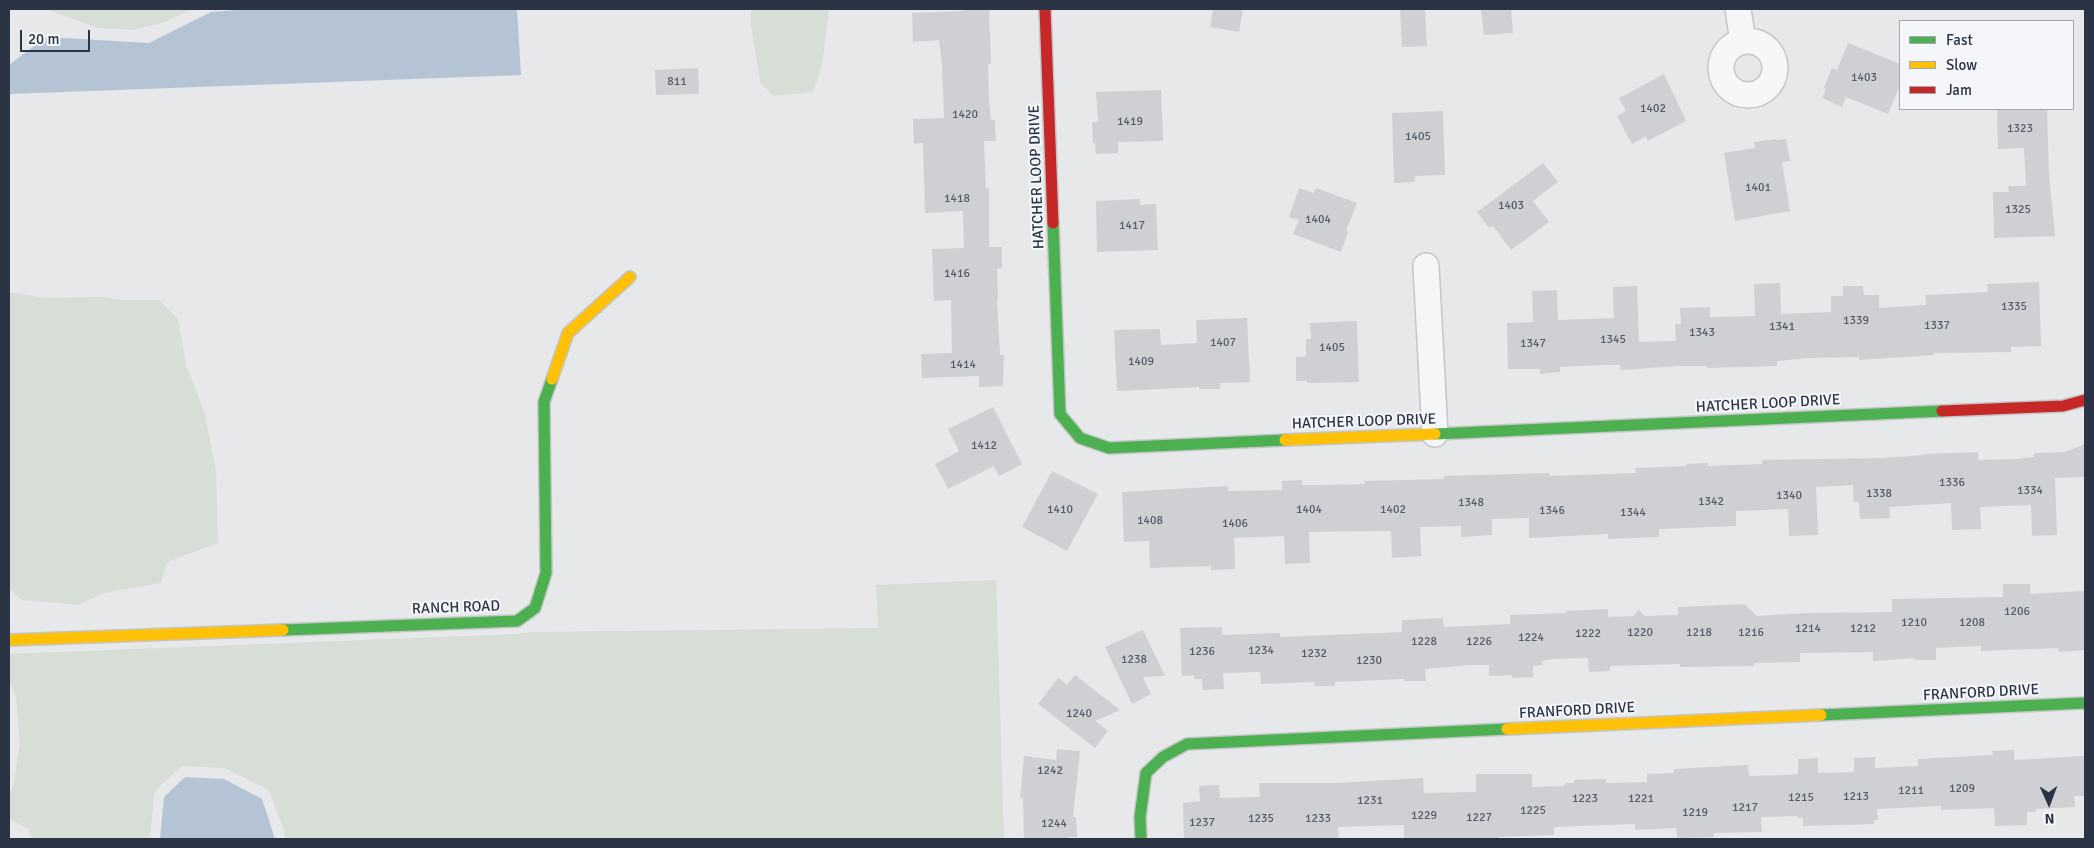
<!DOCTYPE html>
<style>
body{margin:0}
#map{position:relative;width:2094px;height:848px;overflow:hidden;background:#e6e8ea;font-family:Signika,sans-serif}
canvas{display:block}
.frame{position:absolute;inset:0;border:10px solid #2b3445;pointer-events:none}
.legend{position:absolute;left:1899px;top:20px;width:175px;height:90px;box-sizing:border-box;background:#f4f6f9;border:1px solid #a4a8b1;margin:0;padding:6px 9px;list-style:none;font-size:15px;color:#2b3445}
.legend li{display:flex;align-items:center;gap:10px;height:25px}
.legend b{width:25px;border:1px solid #a4a8b1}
.north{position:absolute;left:2024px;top:778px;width:50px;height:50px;-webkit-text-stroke:4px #f4f6f9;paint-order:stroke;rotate:178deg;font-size:14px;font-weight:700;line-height:20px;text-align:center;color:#2b3445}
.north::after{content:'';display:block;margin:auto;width:18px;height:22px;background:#2b3445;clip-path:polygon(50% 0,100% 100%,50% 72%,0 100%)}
.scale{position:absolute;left:20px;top:30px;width:70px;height:22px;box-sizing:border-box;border:2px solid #2b3445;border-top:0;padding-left:6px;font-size:15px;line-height:18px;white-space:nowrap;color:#2b3445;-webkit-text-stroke:4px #f4f6f9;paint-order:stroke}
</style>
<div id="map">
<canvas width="2094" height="848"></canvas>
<div class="frame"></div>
<ul class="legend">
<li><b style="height:6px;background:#4caf50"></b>Fast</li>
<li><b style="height:6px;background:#ffc107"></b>Slow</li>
<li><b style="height:6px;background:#c62828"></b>Jam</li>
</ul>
<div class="north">N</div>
<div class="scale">20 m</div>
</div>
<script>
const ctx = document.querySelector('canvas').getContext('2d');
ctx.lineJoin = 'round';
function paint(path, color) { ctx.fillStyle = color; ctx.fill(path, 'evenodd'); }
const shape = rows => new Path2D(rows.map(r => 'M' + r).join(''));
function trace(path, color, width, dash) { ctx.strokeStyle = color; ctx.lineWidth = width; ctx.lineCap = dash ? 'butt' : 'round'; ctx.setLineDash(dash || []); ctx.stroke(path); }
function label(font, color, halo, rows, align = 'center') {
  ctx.font = font + ' Signika,sans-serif'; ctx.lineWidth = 4; ctx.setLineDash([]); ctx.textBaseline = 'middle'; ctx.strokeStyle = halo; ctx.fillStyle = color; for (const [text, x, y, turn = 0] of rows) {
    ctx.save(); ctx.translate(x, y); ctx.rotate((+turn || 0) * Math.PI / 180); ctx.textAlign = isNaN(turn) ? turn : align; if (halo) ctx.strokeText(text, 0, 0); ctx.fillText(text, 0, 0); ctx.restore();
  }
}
paint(shape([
 [46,9,192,9,165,22,133,30,97,28],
 [751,9,829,9,822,65,813,92,773,96,760,82,751,24],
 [9,292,47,298,102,297,122,300,159,300,178,319,186,365,205,414,216,472,218,543,167,562,161,583,104,593,79,605,22,600,9,589],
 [996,580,1004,839,285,839,284,831,271,795,266,788,224,768,182,766,158,788,154,795,150,839,32,839,28,829,9,818,9,795,14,783,20,743,16,696,9,681,9,654,517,634,532,632,878,628,876,585]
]), '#d6ded6');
paint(shape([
 [250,9,517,9,521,75,9,94,9,65,46,37,149,43,211,12],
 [185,777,224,779,262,799,275,839,160,839,164,797]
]), '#b4c4d5');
paint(shape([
 [963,9,989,10,991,64,988,64,989,104,991,120,995,120,996,141,984,141,986,188,989,188,989,247,1002,247,1002,268,997,269,998,299,997,299,1000,355,1004,355,1003,386,979,387,979,376,922,378,921,354,952,353,951,300,934,301,932,249,964,248,963,211,925,213,923,143,914,144,913,119,944,118,942,65,939,40,913,42,912,13,963,11],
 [1213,9,1243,9,1239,32,1210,27],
 [1400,9,1425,9,1427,46,1402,47],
 [1481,9,1511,9,1513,33,1484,35],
 [1848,43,1900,64,1900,85,1888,114,1846,97,1842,107,1822,98,1826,89,1824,88,1832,68,1837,70],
 [698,68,699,94,656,95,655,70],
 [1664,74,1686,121,1648,141,1646,136,1632,144,1617,116,1626,111,1619,98],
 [1161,90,1163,141,1118,142,1118,153,1096,154,1095,143,1093,143,1092,122,1098,122,1096,92],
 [1997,109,2047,109,2049,174,2055,236,1994,238,1993,192,2009,192,2008,186,2026,186,2024,148,1998,149],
 [1443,111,1445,175,1415,176,1415,182,1394,183,1392,113],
 [1776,139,1776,140,1786,139,1790,161,1782,162,1790,211,1735,221,1724,153,1755,148,1754,142],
 [1543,163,1558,182,1533,201,1549,222,1511,250,1493,226,1489,228,1477,212],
 [1299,188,1314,193,1316,188,1357,203,1346,231,1348,232,1341,252,1293,234,1299,220,1289,217],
 [1140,199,1140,205,1156,204,1158,250,1097,252,1096,201],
 [2039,282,2041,346,2011,347,2011,352,1934,353,1934,355,1859,360,1859,357,1809,358,1777,361,1777,366,1707,368,1707,366,1677,366,1620,370,1620,365,1602,365,1560,367,1560,372,1540,374,1540,369,1508,369,1507,323,1533,322,1532,291,1557,290,1558,320,1614,318,1613,287,1637,286,1639,342,1676,341,1675,324,1681,324,1680,308,1710,307,1710,317,1755,316,1754,284,1780,283,1781,314,1831,312,1831,296,1843,296,1843,286,1863,286,1864,295,1879,295,1879,308,1926,305,1925,295,1988,292,1987,284],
 [1247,318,1250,382,1220,383,1220,389,1199,389,1199,387,1117,391,1114,330,1160,329,1161,345,1197,343,1196,320],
 [1357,321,1359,382,1307,383,1307,381,1296,381,1296,357,1306,356,1306,339,1311,339,1310,323],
 [993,407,1022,464,999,476,994,466,948,489,935,464,959,451,948,429],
 [2085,444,2085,477,2055,478,2057,535,2032,536,2031,505,1980,507,1981,529,1952,530,1951,503,1889,507,1890,518,1860,519,1859,502,1854,502,1853,485,1816,487,1818,535,1789,536,1788,509,1736,511,1736,526,1659,529,1659,537,1608,539,1608,534,1529,538,1529,518,1492,519,1492,535,1461,537,1461,526,1420,527,1421,556,1392,558,1391,531,1309,532,1310,563,1285,564,1284,536,1234,538,1235,569,1211,570,1211,566,1150,568,1149,541,1124,542,1122,492,1228,486,1228,491,1282,490,1282,481,1302,480,1302,485,1320,485,1365,484,1365,481,1444,479,1444,476,1549,473,1550,476,1636,473,1635,468,1686,466,1686,464,1708,463,1708,466,1762,464,1762,460,1882,458,1924,455,1924,454,1978,452,1978,460,2017,459,2034,457,2034,453,2065,452],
 [1052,471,1098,494,1067,551,1022,527],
 [2003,584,2030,584,2030,594,2084,591,2085,650,2059,652,2058,648,1981,651,1981,646,1936,648,1936,660,1915,660,1914,658,1873,661,1873,652,1800,653,1800,662,1754,663,1754,666,1680,667,1680,664,1610,666,1610,671,1589,672,1588,658,1552,659,1542,661,1542,665,1533,666,1533,677,1512,678,1512,675,1489,676,1489,665,1470,665,1425,669,1426,681,1404,681,1404,679,1335,682,1335,686,1314,686,1314,682,1261,684,1260,672,1223,673,1224,689,1203,690,1202,679,1194,679,1194,675,1182,676,1180,628,1222,627,1222,635,1280,633,1280,637,1402,632,1402,620,1443,618,1444,627,1510,624,1510,615,1566,613,1566,611,1608,609,1608,617,1633,616,1639,610,1645,616,1678,615,1678,607,1744,604,1757,616,1805,613,1892,612,1892,599,2003,597],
 [1143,630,1165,676,1143,677,1151,694,1132,704,1105,647],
 [1075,675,1120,710,1095,721,1108,731,1095,748,1038,704,1058,678,1067,685],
 [1057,749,1080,751,1073,817,1076,817,1077,837,1068,837,1068,839,1024,839,1023,798,1020,798,1024,756,1056,760],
 [2014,750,2014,760,2085,756,2085,796,2074,796,2075,807,2036,809,2036,812,2027,812,2027,825,1995,826,1994,808,1941,810,1941,806,1877,809,1878,820,1874,820,1874,824,1803,826,1803,818,1798,818,1797,816,1761,817,1762,832,1714,833,1714,837,1677,838,1676,828,1635,830,1635,824,1554,827,1554,835,1498,837,1499,839,1404,839,1404,825,1338,827,1339,839,1184,839,1183,803,1200,801,1199,786,1219,785,1220,798,1260,797,1259,783,1337,783,1423,778,1424,793,1476,792,1476,774,1532,774,1532,787,1564,786,1565,783,1574,783,1574,780,1606,779,1606,783,1647,782,1647,774,1674,773,1674,769,1727,766,1748,765,1749,776,1788,775,1798,774,1798,759,1818,758,1818,773,1854,772,1854,758,1875,757,1875,768,1918,766,1918,759,1993,755,1992,751]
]), '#ced0d3');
const street = shape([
 [1738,9,1743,42],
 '1721 68a27 27 0 1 1 54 0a27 27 0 1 1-54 0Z',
 [1426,266,1435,434]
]);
const fast = shape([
 [1053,223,1060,414,1080,438,1109,448,1285,440],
 [1435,434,1942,411],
 [283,630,517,621,535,608,546,573,544,402,552,379],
 [1821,715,2085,703],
 [1141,839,1140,817,1146,773,1163,757,1187,744,1507,729]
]);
const slow = shape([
 [552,379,568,333,630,277],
 [1285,440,1435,434],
 [9,640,283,630],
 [1507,729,1821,715]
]);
const jam = shape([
 [1045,9,1053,223],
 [1942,411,2063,406,2085,400]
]);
trace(street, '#c4c6c8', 28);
trace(fast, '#c4c6c8', 14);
trace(slow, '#c4c6c8', 14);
trace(jam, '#c4c6c8', 14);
trace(street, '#f5f6f7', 25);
trace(fast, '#4caf50', 11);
trace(slow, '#ffc107', 11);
trace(jam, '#c62828', 11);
label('12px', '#545c69', null, [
 ["1403",1864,78],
 ["811",677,82],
 ["1402",1653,109],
 ["1420",965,115],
 ["1419",1130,122],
 ["1323",2020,129],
 ["1405",1418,137],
 ["1401",1758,188],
 ["1418",957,199],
 ["1403",1511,206],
 ["1325",2018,210],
 ["1404",1318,220],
 ["1417",1132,226],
 ["1416",957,274],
 ["1335",2014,307],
 ["1339",1856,321],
 ["1337",1937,326],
 ["1341",1782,327],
 ["1343",1702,333],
 ["1345",1613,340],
 ["1407",1223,343],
 ["1347",1533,344],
 ["1405",1332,348],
 ["1409",1141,362],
 ["1414",963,365],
 ["1412",984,446],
 ["1336",1952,483],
 ["1334",2030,491],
 ["1338",1879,494],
 ["1340",1789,496],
 ["1342",1711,502],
 ["1348",1471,503],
 ["1410",1060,510],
 ["1404",1309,510],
 ["1402",1393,510],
 ["1346",1552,511],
 ["1344",1633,513],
 ["1408",1150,521],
 ["1406",1235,524],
 ["1206",2017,612],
 ["1210",1914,623],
 ["1208",1972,623],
 ["1214",1808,629],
 ["1212",1863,629],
 ["1220",1640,633],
 ["1218",1699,633],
 ["1216",1751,633],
 ["1222",1588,634],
 ["1224",1531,638],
 ["1228",1424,642],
 ["1226",1479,642],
 ["1234",1261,651],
 ["1236",1202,652],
 ["1232",1314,654],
 ["1238",1134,660],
 ["1230",1369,661],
 ["1240",1079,714],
 ["1242",1050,771],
 ["1209",1962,789],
 ["1211",1911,791],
 ["1213",1856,797],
 ["1215",1801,798],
 ["1223",1585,799],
 ["1221",1641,799],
 ["1231",1370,801],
 ["1217",1745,808],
 ["1225",1533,811],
 ["1219",1695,813],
 ["1229",1424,816],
 ["1227",1479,818],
 ["1235",1261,819],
 ["1233",1318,819],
 ["1237",1202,823],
 ["1244",1054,824]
]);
label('15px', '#2b3445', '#f4f6f9', [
 ["HATCHER LOOP DRIVE",1037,177,-92],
 ["HATCHER LOOP DRIVE",1768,404,-3],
 ["HATCHER LOOP DRIVE",1364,422,-2],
 ["RANCH ROAD",456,608,-2],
 ["FRANFORD DRIVE",1981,693,-3],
 ["FRANFORD DRIVE",1577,711,-3]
]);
</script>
